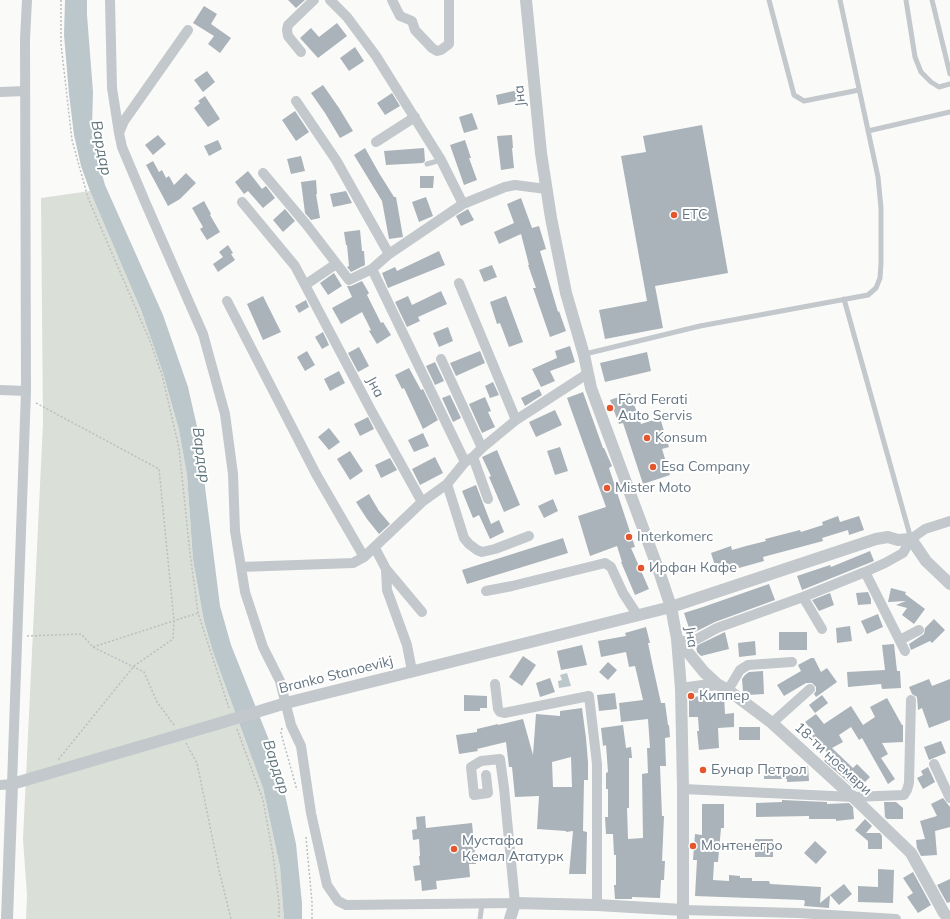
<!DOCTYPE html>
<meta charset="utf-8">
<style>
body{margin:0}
canvas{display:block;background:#fafaf8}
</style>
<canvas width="950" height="919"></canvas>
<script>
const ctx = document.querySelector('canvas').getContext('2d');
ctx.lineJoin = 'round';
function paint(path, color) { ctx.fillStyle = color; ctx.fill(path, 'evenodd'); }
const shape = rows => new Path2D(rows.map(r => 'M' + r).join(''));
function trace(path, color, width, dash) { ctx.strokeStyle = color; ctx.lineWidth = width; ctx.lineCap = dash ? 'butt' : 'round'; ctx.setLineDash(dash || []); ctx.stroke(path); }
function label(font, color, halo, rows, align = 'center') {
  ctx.font = font + ' Mulish,sans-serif'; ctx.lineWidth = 4; ctx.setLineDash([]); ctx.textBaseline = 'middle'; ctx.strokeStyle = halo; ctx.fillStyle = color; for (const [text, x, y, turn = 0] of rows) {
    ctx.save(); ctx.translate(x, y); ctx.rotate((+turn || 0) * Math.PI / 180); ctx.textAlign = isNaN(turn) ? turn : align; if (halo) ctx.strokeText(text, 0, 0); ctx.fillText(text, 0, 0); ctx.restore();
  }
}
paint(shape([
 [90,191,141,310,163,373,179,430,187,475,193,560,204,621,213,652,263,788,280,867,284,919,26,919,27,895,23,839,43,423,41,198]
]), '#dadfd7');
paint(shape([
 [65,0,87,0,87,15,93,92,92,127,93,143,105,185,163,315,188,387,198,431,220,606,231,645,269,740,286,799,296,844,302,903,302,919,284,919,280,867,263,788,213,652,204,621,193,560,187,475,179,430,163,373,141,310,90,191,81,166,74,135,69,94,64,35],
 [567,673,571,686,559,688,558,681,562,680,560,675]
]), '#bbc7cb');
paint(shape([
 [288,0,305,0,296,8],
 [204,6,217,14,211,24,231,38,220,53,208,44,214,36,193,23],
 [337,23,347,36,318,58,300,38,311,28,319,37],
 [355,47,364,61,349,71,340,58],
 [207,71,215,82,203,92,194,80],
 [323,85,339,108,353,131,340,138,325,113,311,93],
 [518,90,521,100,498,105,496,95],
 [392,93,400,106,385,115,377,103],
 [205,96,220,119,208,127,194,108,200,103,198,101],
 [295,111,309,132,296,141,282,120],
 [472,113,478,129,464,133,459,117],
 [702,125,728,273,655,286,663,328,605,339,599,310,647,301,621,156,646,152,643,136],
 [158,135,166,144,153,155,145,145],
 [512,135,513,148,512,148,514,168,501,170,497,136],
 [218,140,222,149,209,156,204,146],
 [465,140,471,158,469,158,477,180,464,185,450,145],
 [365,148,379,173,394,197,396,197,403,237,389,239,382,201,354,155],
 [424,148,425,161,423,163,386,165,384,151],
 [301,156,305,171,291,174,287,159],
 [153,161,159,172,162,170,166,178,169,176,174,185,186,173,196,183,180,199,168,206,146,165],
 [248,171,262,189,266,186,275,198,263,208,248,191,244,194,235,182],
 [420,176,434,176,433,188,420,188],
 [316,180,317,194,316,194,320,218,311,220,305,213,301,182],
 [346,191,352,203,333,207,330,194],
 [426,197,433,216,419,222,412,202],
 [521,198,532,228,539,226,546,249,540,251,558,312,559,311,566,331,550,337,533,288,536,288,528,265,529,265,521,234,499,244,494,232,514,223,507,204],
 [204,201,211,214,210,215,220,232,207,240,200,229,203,227,192,208],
 [285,209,295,221,283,232,273,220],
 [468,209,474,220,461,226,456,216],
 [360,230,362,251,364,251,365,265,351,272,347,267,349,266,347,245,346,245,344,232],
 [228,245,233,253,231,254,235,260,218,272,213,264,223,257,219,252],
 [439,251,445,265,388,288,382,273,395,267,397,271],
 [492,265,497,277,484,282,479,270],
 [334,273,342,286,328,295,320,283],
 [362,281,369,293,367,295,381,323,383,322,391,335,377,344,369,331,371,330,362,312,341,324,332,308,352,297,347,286,351,286],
 [441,291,447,304,418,317,420,321,407,327,395,302,408,296,412,305],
 [263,296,281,332,263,340,247,304],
 [506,296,523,342,509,347,500,323,497,324,490,302],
 [306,300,309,307,299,313,295,306],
 [448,327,453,341,439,347,433,333],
 [323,332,329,345,322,349,315,337],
 [570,346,575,362,550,371,555,381,541,387,532,369,557,358,555,351],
 [359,347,369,366,358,372,348,353],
 [307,351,315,365,305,371,297,357],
 [480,351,485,363,456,376,450,363],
 [647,352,651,371,605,382,600,363],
 [435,362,444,381,435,385,426,366],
 [409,368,421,390,423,389,438,420,423,429,404,388,402,389,395,375],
 [339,371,345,383,330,391,324,379],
 [493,382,499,395,490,398,485,386],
 [539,389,542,395,525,406,521,398],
 [583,392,603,448,604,448,612,466,609,468,635,547,631,548,649,589,635,595,621,562,622,562,617,546,590,556,578,516,606,507,567,398],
 [630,393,641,424,660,418,669,447,662,449,670,475,643,484,623,423,619,424,610,400],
 [450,395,461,418,453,422,442,398],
 [485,397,491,411,488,412,495,427,482,433,469,404],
 [555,410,562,425,536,437,529,422],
 [368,417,374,429,360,436,354,424],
 [329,428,340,442,329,450,318,437],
 [423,433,429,446,414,452,408,440],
 [560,447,568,471,555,475,547,451],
 [497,450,520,505,504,512,489,477,491,476,482,457],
 [350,451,363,471,350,480,337,459],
 [435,457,443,473,420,485,412,469],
 [390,458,397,470,381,478,375,465],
 [476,485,491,524,499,520,504,532,490,539,479,515,473,518,462,491],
 [369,494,379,511,390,524,379,534,367,519,356,502],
 [553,499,558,511,544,518,538,506],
 [838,516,840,522,859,516,864,530,849,535,848,530,822,538,823,541,763,557,764,561,739,568,738,565,717,572,711,553,731,546,732,550,746,546,766,541,765,539,800,530,801,532,823,525,822,522],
 [563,538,568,553,467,584,462,570],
 [870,551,874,561,802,590,797,576,830,565,831,567],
 [769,584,775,600,715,622,691,634,684,613,703,607],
 [891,588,906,592,905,594,925,609,914,624,902,615,907,608,896,605,906,601,888,602],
 [868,592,871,599,871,604,858,605,856,593],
 [830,593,834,605,819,611,812,600],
 [878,614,883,627,867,634,861,621],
 [934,619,945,630,932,643,930,641,911,650,909,644,924,634,925,628],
 [850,626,852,641,837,643,836,628],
 [646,627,650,643,648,643,653,667,661,703,665,703,668,725,669,725,670,737,665,738,666,766,660,766,662,816,664,816,662,861,665,861,664,880,661,880,660,898,632,897,632,899,615,899,614,885,616,885,616,855,614,855,613,834,606,834,605,817,608,817,608,789,606,789,606,773,608,772,606,745,603,746,601,728,623,725,626,748,631,747,632,758,629,758,629,808,627,808,628,839,643,838,642,774,648,773,647,748,650,748,648,719,621,722,619,703,643,700,635,666,629,667,626,652,601,657,598,641,626,636,625,633],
 [725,632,729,649,701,656,697,652,696,646],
 [779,632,807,632,807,650,779,650],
 [755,641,756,655,739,657,738,643],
 [894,644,897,671,900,671,901,688,882,689,881,684,848,687,847,672,885,670,882,645],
 [582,645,587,665,561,670,557,651],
 [523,656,536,665,522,686,509,677],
 [811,658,814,658,821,672,827,668,837,682,816,697,814,694,816,691,816,687,812,683,806,683,784,696,777,685,801,671,798,665],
 [608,662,617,670,608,680,599,672],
 [763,671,764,694,748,695,743,692,742,679,745,675,749,672],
 [550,678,555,692,540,697,536,683],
 [929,679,932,686,950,679,950,720,929,728,922,708,918,710,917,697,912,694,909,687],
 [615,693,617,709,599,711,597,695],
 [464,695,487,696,487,708,480,708,480,711,464,711],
 [722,695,724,696,725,714,734,713,734,727,718,728,719,748,699,750,697,731,699,731,698,717,689,717,689,697],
 [822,695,828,703,815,713,809,705],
 [887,698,902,725,903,725,903,742,882,743,888,754,881,758,895,779,888,784,862,738,859,740,851,727,839,735,843,742,832,748,853,768,857,764,870,777,857,790,824,761,829,756,822,744,820,745,812,736,815,734,805,722,816,714,824,724,851,706,863,725,875,717,870,707],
 [582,708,586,738,588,762,588,780,584,780,583,831,587,832,586,874,569,874,573,831,566,832,566,831,537,829,539,796,515,797,512,767,509,767,506,742,477,749,478,751,459,754,456,735,477,732,477,729,498,724,498,725,523,719,533,755,536,714,560,716,560,711],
 [571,757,572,787,553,787,552,762],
 [739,727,760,727,760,740,739,740],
 [941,741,946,753,929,760,924,747],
 [808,766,809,781,787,782,787,779,764,779,764,767],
 [928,767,935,782,923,789,917,778,923,775,921,771],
 [943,798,950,807,950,827,935,831,937,855,921,856,917,848,916,840,925,839,920,821,937,816,931,804],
 [782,800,827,802,827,804,849,803,853,807,854,819,836,821,836,819,809,819,809,816,756,817,756,803,782,802],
 [884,802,896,802,903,808,903,819,887,819,885,817],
 [702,804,724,804,724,828,721,828,718,862,714,862,713,880,729,881,729,875,740,876,740,878,752,878,752,881,769,881,770,884,821,887,820,903,830,895,829,908,804,906,805,901,803,900,695,896,697,860,693,860,695,834,702,835],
 [425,816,426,828,472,823,476,864,469,864,470,877,436,881,437,889,422,891,421,880,415,881,413,866,420,865,419,856,420,856,419,839,413,840,412,830,417,829,416,817],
 [865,819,872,826,866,833,880,833,882,836,882,849,868,849,868,841,855,830],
 [755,839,773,839,773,857,755,857],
 [815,841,827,852,816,864,804,853],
 [878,869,894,870,893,903,858,902,858,886,878,887],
 [913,872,931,905,918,913,907,897,913,893,903,878],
 [950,879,950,902,947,903,937,885],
 [844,884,852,894,839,905,830,895]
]), '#aab3b9');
trace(shape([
 [61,0,61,44,72,140,88,198,150,341,162,375,179,448,190,553,198,613,229,708],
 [36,403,159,469,174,621,173,639,134,666,58,760],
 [27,636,81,634,93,647,144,672,157,702,174,725],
 [93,647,198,613],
 [282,728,281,733,297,790],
 [237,729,263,800,273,855,279,903,279,919],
 [186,743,197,763,219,870,231,919],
 [306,837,312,902,312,919]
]), '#bbbfc2', 1.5, [2, 2]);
trace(shape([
 [769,0,794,95,804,101,859,90],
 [906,0,915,57,921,72,931,82,939,87,950,84],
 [932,0,950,74],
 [868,131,950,112],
 [427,164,441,160],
 [844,299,911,539],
 [585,354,700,326,868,295,876,288,880,278,881,263,881,208,878,177,840,0],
 [480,919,482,904]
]), '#c3c8cc', 5);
trace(shape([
 [110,0,112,88,119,133],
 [330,0,347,17,376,56,441,160,463,204],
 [392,0,400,16,412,21,415,30,432,48,437,51,441,50,449,44,449,0],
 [188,30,124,121,119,133,122,147,146,204,203,334,225,414,233,474,235,531,241,567],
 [301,52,288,36,287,30,288,25,314,0],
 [0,92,25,91],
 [296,101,336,160,389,254],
 [376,142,415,117],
 [263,173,306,224,349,280,372,269,389,254,463,204,505,187,515,185,546,189],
 [242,202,295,266,372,412,422,502],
 [372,269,465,462],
 [459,283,516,420],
 [305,285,336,264],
 [227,301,316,474,364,557],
 [441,359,482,448],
 [0,390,26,391],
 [473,457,488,499],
 [447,484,464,538,469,544,477,550,482,552,495,549,529,536],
 [375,548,386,569,387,590,407,645,412,671],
 [386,569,422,612],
 [865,572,905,651],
 [486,591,512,586,605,563,611,567,623,593,638,616],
 [803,597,822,629],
 [677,639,687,642,697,639,717,628,803,597,865,572,885,563,903,553,911,539,925,529,950,521],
 [900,640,919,630],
 [495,684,498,709,500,712,504,713,589,696,597,764,597,905],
 [728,690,740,670,748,665,792,662],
 [772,723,810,689],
 [934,764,950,798],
 [486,775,488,793,474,795,471,767,481,761,500,759,504,788,515,903,346,905,338,901,327,885,311,813,301,746,291,725,280,681,263,647,245,592,241,567,353,563,364,557,422,502,447,484,465,462,473,457,482,448,516,420,587,374],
 [0,785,12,784,26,391,25,39,27,0],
 [683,789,853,797,904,795,907,790,909,783,911,700],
 [683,910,798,913,896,919]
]), '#c3c8cc', 10);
trace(shape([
 [526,0,541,153,551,218,566,293,584,355,591,388,660,574,671,607,677,639,681,689,683,789,683,919],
 [677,639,704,672,717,684,728,690,772,723,853,797,911,853,944,913,949,919],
 [681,689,717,684],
 [7,919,12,784,217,724,286,703,671,607,876,539,888,537,898,540,911,539,926,561,950,584],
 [510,919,515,903,597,905,683,910]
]), '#c3c8cc', 12);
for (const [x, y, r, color] of [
 [674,215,4,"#e4572e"],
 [610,408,4,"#e4572e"],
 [647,438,4,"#e4572e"],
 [653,467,4,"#e4572e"],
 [607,488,4,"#e4572e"],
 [629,537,4,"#e4572e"],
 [641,568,4,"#e4572e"],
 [691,696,4,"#e4572e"],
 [703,770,4,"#e4572e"],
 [693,846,4,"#e4572e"],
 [454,849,4,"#e4572e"]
]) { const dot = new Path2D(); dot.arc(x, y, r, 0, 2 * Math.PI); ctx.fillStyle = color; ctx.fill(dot); trace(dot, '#fff', 1.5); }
label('14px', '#657683', '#fff', [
 ["Јна",520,96,-96],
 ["Јна",375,387,62],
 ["Јна",691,637,82],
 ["Branko Stanoevikj",336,675,-14],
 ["18-ти ноември",833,759,43]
]);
label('14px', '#657683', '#fff', [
 ["ETC",682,215],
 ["Ford Ferati",618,400],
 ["Auto Servis",618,416],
 ["Konsum",655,438],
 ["Esa Company",661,467],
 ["Mister Moto",615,488],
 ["Interkomerc",637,537],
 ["Ирфан Кафе",649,568],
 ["Киппер",699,696],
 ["Бунар Петрол",711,770],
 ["Мустафа",462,841],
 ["Кемал Ататурк",462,857],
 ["Монтенегро",701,846]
], 'left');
label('italic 15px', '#60757c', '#fff', [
 ["Вардар",101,148,79],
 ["Вардар",201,455,82],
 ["Вардар",276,767,72]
]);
</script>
